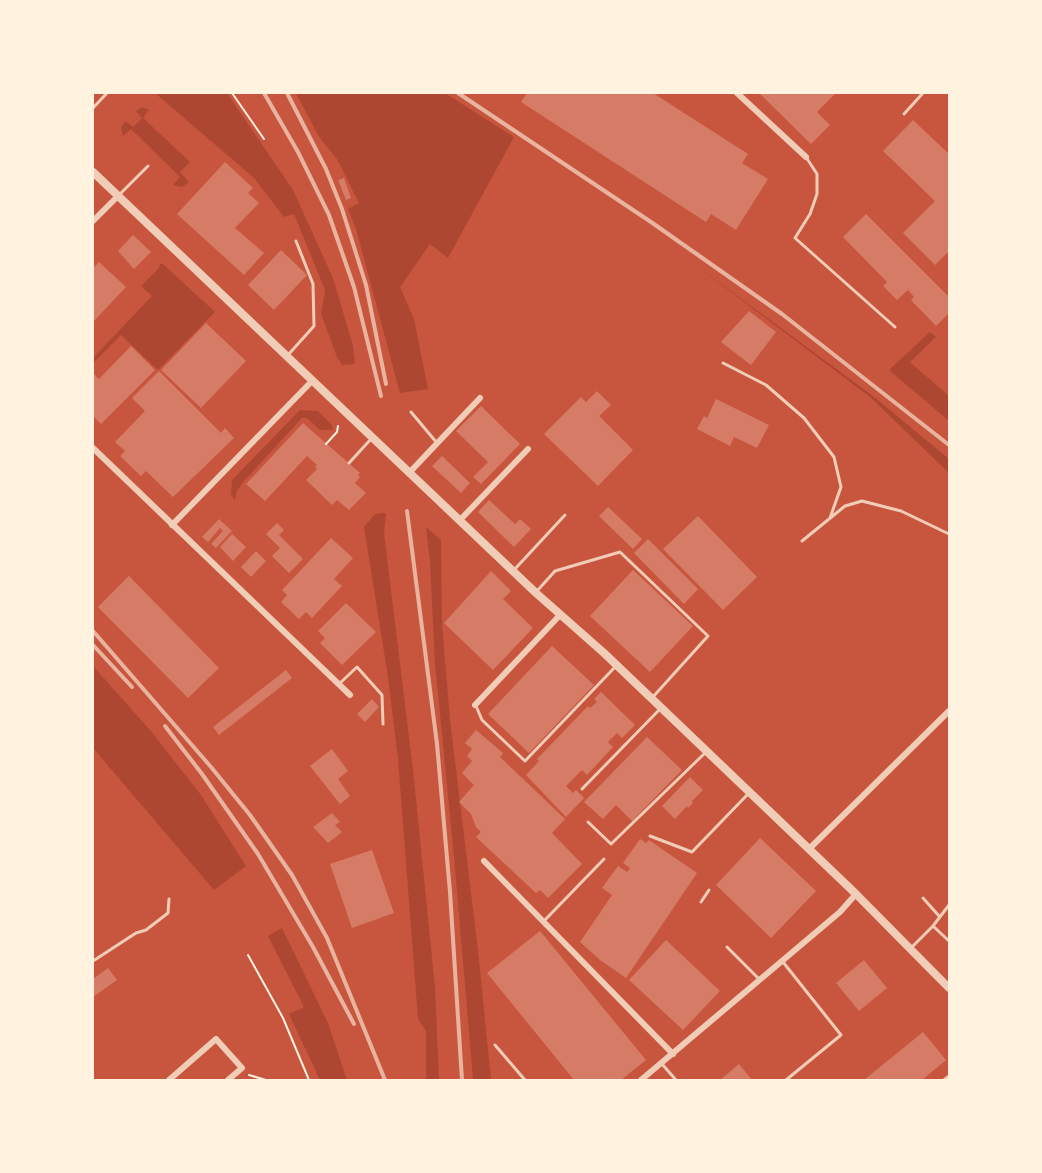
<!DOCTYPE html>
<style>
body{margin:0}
#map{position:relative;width:1042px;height:1173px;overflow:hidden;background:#c8553d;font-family:"Source Serif 4",serif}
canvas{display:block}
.frame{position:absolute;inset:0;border:94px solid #fff3e0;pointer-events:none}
</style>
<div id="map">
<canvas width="1042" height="1173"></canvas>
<div class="frame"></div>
</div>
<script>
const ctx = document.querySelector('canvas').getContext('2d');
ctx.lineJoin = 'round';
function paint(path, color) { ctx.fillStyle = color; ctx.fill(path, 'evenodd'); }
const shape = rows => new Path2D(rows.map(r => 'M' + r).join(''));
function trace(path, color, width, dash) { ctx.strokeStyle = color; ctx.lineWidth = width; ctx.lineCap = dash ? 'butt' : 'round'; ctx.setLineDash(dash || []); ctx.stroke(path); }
paint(shape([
 [155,93,227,93,293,190,333,278,353,346,355,364,342,365,337,357,321,314,325,290,294,214,284,217,254,178],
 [296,93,445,93,514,137,448,258,430,244,400,287,414,319,428,389,400,393,356,229,348,209,359,203,337,159,319,137],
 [142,107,149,110,143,118,190,162,180,172,189,182,182,187,173,185,180,177,131,129,123,136,121,127,126,121,133,127,142,118,136,111],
 [160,264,163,264,215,312,158,370,121,335,93,363,93,358,152,296,141,286,159,268],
 [694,264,873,396,949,459,949,473,870,397],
 [930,332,936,337,910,362,949,396,949,421,889,370],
 [300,410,318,411,332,425,333,430,320,430,307,418,302,418,243,482,236,493,235,501,231,494,232,480],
 [386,513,384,533,413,770,435,987,439,1080,426,1080,426,1031,418,1019,398,759,388,677,364,527,375,514],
 [426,527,441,540,442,624,450,720,478,950,491,1080,473,1080,454,856,435,664,430,562],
 [93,666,150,730,201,795,246,866,214,890,93,748,93,685,95,683,93,680],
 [282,928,328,1023,347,1080,320,1080,289,1014,304,1007,268,936]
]), '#ae4732');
paint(shape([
 [527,93,653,93,748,154,742,163,768,179,736,230,711,214,706,222,521,102],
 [759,93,836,93,817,112,830,125,811,144],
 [913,120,949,154,949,251,935,265,903,233,935,201,883,151],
 [225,162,253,188,248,193,259,203,235,228,264,253,244,275,177,214],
 [344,178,351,198,346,200,338,180],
 [866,214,949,297,949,313,936,326,911,300,914,297,908,290,897,300,883,286,887,282,843,237],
 [133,235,151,252,134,269,118,251],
 [281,250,307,275,274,310,248,285],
 [99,262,126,287,93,322,93,268],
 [749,311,776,332,751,365,721,342],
 [206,323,246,361,201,408,161,370],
 [131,346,155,370,101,424,93,416,93,373,99,379],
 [159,371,221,433,225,428,234,438,173,497,146,471,141,476,120,456,125,451,115,442,145,411,132,398],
 [597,391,611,405,599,416,633,450,598,486,544,434,581,397,586,402],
 [716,399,769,425,757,448,734,437,730,446,697,429,704,416,707,418],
 [481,406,520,444,481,484,473,477,488,462,456,431],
 [303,423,360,473,358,475,360,477,355,483,366,493,349,510,337,500,332,505,306,480,317,469,315,467,317,465,307,456,265,501,246,484],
 [442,456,470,483,461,493,432,466],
 [489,500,515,524,520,519,531,529,514,547,478,512],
 [608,507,642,539,633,549,599,516],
 [698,516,757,577,723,610,663,549],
 [219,519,232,531,216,548,211,544,223,531,220,528,208,542,202,537],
 [277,523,284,530,279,535,303,559,289,573,272,556,280,548,266,534],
 [232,534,246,547,233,561,220,547],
 [331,538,353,558,334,579,342,586,312,618,306,612,299,619,281,602,287,595,282,590],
 [648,539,698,589,684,604,634,553],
 [256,551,266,561,251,577,241,567],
 [633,570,693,626,650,672,590,616],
 [491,571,511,591,503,599,533,628,493,670,444,623],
 [129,576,219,668,188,698,98,607],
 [346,603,376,632,342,665,320,643,325,638,318,631],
 [552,646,594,685,529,753,488,714],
 [286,670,292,678,219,735,213,727],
 [601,692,635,725,622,738,617,733,608,742,613,747,587,775,582,770,566,786,573,793,576,790,584,798,566,817,526,775,539,761,537,759,588,706,590,708,597,702,594,699],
 [372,699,379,707,365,722,357,714],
 [476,730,503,753,500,757,565,819,552,833,582,864,548,898,540,890,536,893,476,837,481,832,476,827,471,814,459,802,474,785,462,773,472,761,467,756,472,749,465,743],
 [647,737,682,770,632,821,616,805,603,819,584,802],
 [332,749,348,771,338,779,350,796,340,804,310,766],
 [690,777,703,790,692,801,693,803,688,808,687,806,675,819,662,806],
 [332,813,340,822,335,825,342,832,328,843,313,827],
 [760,838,816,891,771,938,716,885],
 [640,839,646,843,649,840,697,873,626,978,600,960,580,942,612,895,602,888,618,866,627,872,630,868,623,863],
 [372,850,394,913,352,928,330,864],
 [540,931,646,1060,621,1080,574,1080,487,973],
 [666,940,720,991,683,1030,629,980],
 [864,960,887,988,859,1011,836,983],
 [108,968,117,980,93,997,93,979],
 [923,1032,946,1060,922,1080,864,1080],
 [739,1064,752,1080,720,1080]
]), '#d67c66');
trace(shape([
 [232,93,264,139],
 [326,444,337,432,338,426],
 [248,955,283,1018,309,1080],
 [249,1075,266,1080]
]), '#fff3e0', 2);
trace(shape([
 [93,108,107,93],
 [904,114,923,93],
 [806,157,817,174,817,194,810,214,795,238,895,327],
 [119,195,148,166],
 [288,355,314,326,313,284,296,241],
 [723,363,766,385,804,418,834,457,841,487,830,518],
 [411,412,437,443],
 [349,463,371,439],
 [802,541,845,506,862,501,901,511,949,534],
 [514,570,565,515],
 [537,591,555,571,620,552,708,636,652,698],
 [339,684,357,667,382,695,383,724],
 [476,706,482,720,525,761,616,666],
 [582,789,660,709],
 [588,822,611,844,705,753],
 [650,836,692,852,748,794],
 [923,898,939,916],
 [701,902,709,890],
 [543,922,604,859],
 [933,926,949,941],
 [727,947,759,979],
 [911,948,933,926,949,905],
 [93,961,136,933,146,930,168,913,169,899],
 [783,962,841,1035,786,1080],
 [495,1045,525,1080],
 [662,1064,676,1080],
 [944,1080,949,1076]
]), '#f1ccb7', 3);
trace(shape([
 [737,93,806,157],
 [93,221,118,196],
 [93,448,350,695],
 [409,473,480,398],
 [460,520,528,449],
 [172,525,312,381],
 [475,705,560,615],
 [809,849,949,711],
 [484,861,673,1054],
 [169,1080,216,1039,242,1068,228,1080],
 [641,1080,840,912,856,894]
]), '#f1ccb7', 6);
trace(shape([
 [93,172,536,593,604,653,856,894,949,988]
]), '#f1ccb7', 8);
trace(shape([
 [264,93,298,152,329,215,354,287,381,396],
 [287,93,326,169,342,209,366,285,386,384],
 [458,93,651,222,782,314,949,445],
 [407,511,437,744,450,892,462,1080],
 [93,631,211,767,250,815,292,875,327,938,385,1080],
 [93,645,132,687],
 [165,726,202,774,258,854,313,947,354,1024]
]), '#e9b49f', 4);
</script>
